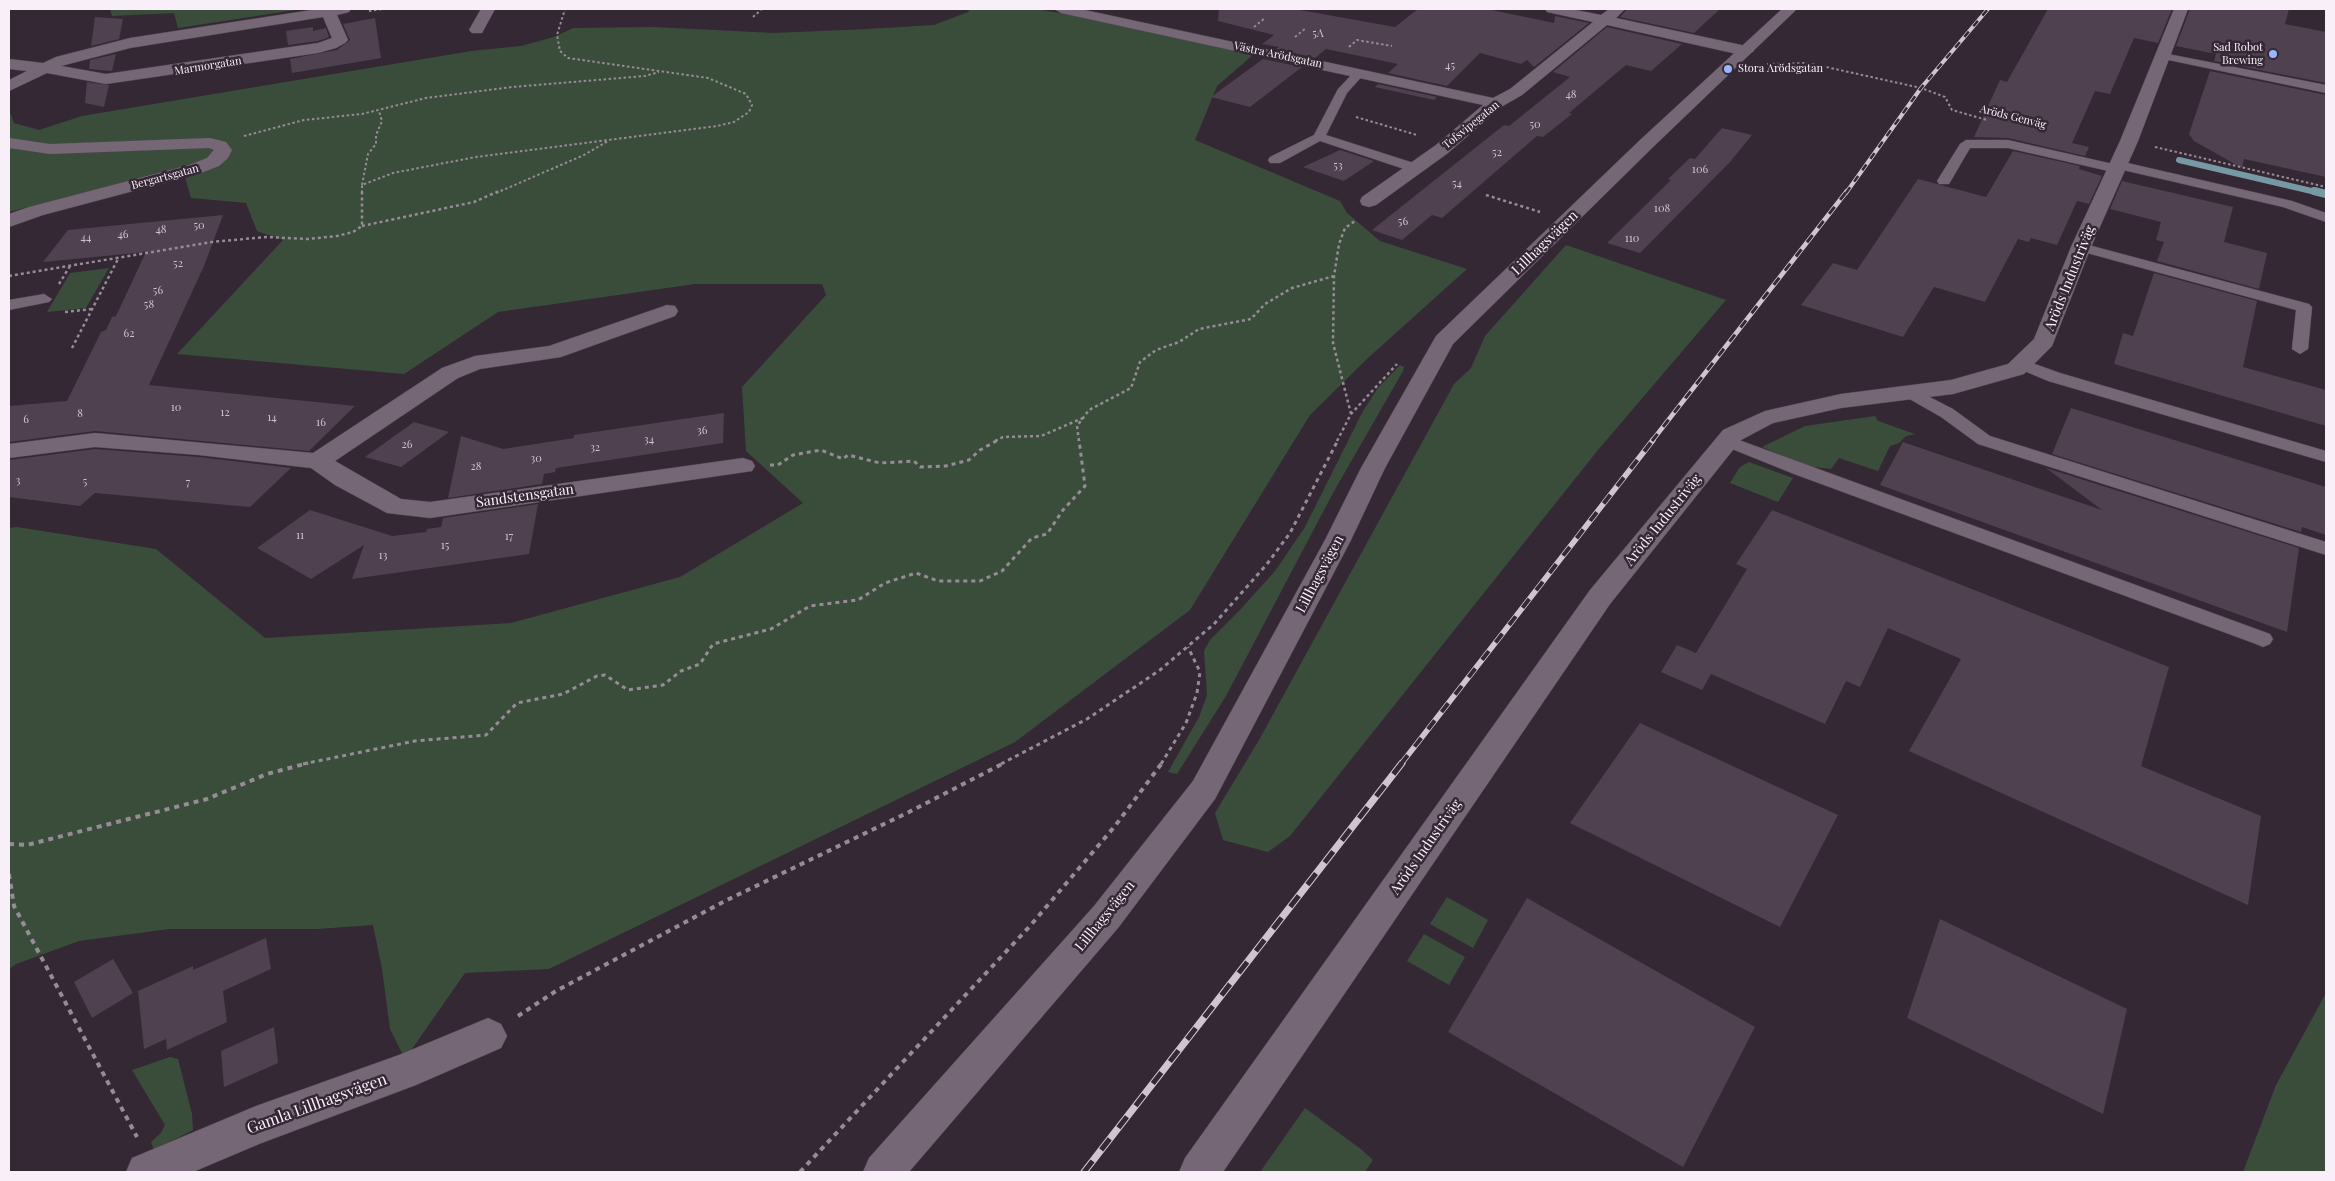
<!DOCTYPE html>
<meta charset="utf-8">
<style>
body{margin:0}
#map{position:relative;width:2335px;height:1181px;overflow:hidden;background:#352835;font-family:"Playfair Display",serif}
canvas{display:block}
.frame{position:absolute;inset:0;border:10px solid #f8eff8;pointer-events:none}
</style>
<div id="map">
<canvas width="2335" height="1181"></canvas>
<div class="frame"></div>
</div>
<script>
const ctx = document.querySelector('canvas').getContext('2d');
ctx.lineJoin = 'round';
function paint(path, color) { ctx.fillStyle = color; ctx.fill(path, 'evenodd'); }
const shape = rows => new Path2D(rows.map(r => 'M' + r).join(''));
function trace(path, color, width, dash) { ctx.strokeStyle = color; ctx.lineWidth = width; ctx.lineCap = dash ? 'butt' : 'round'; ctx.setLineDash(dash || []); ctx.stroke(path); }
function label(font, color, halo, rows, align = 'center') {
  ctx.font = font + ' "Playfair Display",serif'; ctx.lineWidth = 5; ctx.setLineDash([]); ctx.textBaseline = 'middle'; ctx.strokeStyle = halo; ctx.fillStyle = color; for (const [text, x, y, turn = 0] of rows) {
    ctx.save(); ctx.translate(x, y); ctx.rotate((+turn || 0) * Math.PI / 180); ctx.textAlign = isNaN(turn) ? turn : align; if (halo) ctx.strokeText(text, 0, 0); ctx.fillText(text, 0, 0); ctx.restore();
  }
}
paint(shape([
 [110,9,302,9,178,28,174,13,112,16],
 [970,9,1035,9,1114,22,1254,54,1217,86,1195,140,1340,201,1347,213,1380,241,1467,269,1368,358,1310,415,1190,610,1015,742,549,969,465,973,405,1059,390,1029,382,969,373,925,318,929,169,929,79,941,16,964,9,969,9,528,17,527,156,549,265,638,511,623,680,577,803,503,746,451,742,387,826,295,822,284,695,284,498,312,404,374,177,354,283,240,257,231,246,203,191,198,182,167,9,212,9,110,14,123,39,130,82,116,471,51,521,46,554,37,573,28,653,27,774,33,867,29,934,25,968,12],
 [1566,245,1726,300,1598,450,1290,836,1268,852,1223,840,1215,813,1259,740,1454,384,1471,368,1485,336],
 [109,268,86,308,47,312,70,273],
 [1400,365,1404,367,1403,371,1333,493,1226,696,1177,774,1168,772,1199,717,1207,695,1204,651,1210,640,1239,611,1275,571,1305,527,1363,411,1378,388],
 [1875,416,1878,421,1915,434,1906,436,1899,443,1890,446,1878,471,1839,458,1831,469,1806,466,1762,447,1805,426],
 [1749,462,1793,478,1778,502,1730,483,1740,467],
 [1447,897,1488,920,1473,948,1430,924],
 [1424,934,1465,957,1449,985,1407,961],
 [2326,993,2326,1172,2243,1172,2276,1085],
 [170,1057,178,1059,192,1114,193,1130,154,1150,151,1142,161,1133,165,1125,132,1070],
 [1305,1108,1362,1150,1373,1160,1365,1172,1260,1172]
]), '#3a4d3b');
trace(shape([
 [2179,160,2320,193]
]), '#7599a5', 6);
trace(shape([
 [2314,191,2326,194]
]), '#7599a5', 8);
paint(shape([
 [1219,9,1294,9,1395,27,1418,9,1487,9,1554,23,1555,16,1589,23,1534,67,1527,60,1521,64,1480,53,1447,86,1388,73,1398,64,1326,49,1315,58,1276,49,1279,47,1262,44,1274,35,1218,21],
 [1627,9,1720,9,1694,33,1620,17],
 [2048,9,2172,9,2158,43,2134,38,2110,94,2095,91,2072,143,2089,147,2085,156,2008,138,1974,137,2000,80,2007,82],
 [2190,9,2289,9,2285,24,2326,32,2326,83,2214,61,2216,54,2176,46],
 [95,17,123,19,119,39,91,46],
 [375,18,381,58,292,73,290,59,337,50,350,40,343,24],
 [313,27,313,31,326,28,329,37,318,41,288,45,286,31],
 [1607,27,1682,44,1651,71,1626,65,1569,113,1572,114,1543,137,1537,136,1442,218,1432,215,1402,240,1372,230,1504,125,1509,126,1570,77,1553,72],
 [116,54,112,71,89,69,90,60],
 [1263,59,1302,67,1250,107,1211,97],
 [2210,71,2326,95,2326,177,2244,159,2242,168,2194,141,2189,134],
 [87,82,109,85,104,107,85,103],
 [1378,84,1437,97,1434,100,1375,87],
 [1722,128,1752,135,1730,162,1640,253,1607,243,1671,180,1668,179,1690,158,1695,159],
 [1340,150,1374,161,1344,181,1303,167],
 [2013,151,2080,166,2079,169,2102,176,2089,204,2077,201,2057,245,2031,238,2029,242,2018,239,1985,302,1934,287,1903,337,1801,305,1833,263,1857,270,1918,179,1986,197],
 [2122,181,2233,207,2224,242,2267,253,2259,289,2157,261,2164,242,2156,240,2161,222,2110,209],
 [223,215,204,266,149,385,355,406,309,451,95,431,9,442,9,406,67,401,101,332,106,330,112,317,116,316,146,252,43,262,68,230],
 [2154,273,2257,301,2243,367,2326,390,2326,426,2114,364,2123,333,2133,336],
 [2071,408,2326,487,2326,535,2302,527,2301,532,2052,454],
 [724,413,723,443,556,468,555,472,544,474,542,484,448,498,461,436,503,449,574,438,574,435],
 [414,422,449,432,401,467,365,457],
 [1903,442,2102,510,2046,468,2299,548,2287,632,1880,485],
 [95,449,199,457,291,468,250,507,95,493,80,506,9,497,9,460],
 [538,504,529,554,352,579,364,545,311,579,257,548,310,510,392,536,426,532,427,529,441,527,443,518],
 [1772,510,2169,667,2141,766,2261,816,2248,905,1909,751,1961,659,1888,628,1860,687,1846,681,1825,724,1711,674,1702,690,1661,672,1677,645,1696,653,1747,569,1736,564],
 [1640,723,1838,815,1780,927,1570,823],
 [1527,898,1755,1027,1683,1167,1448,1032],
 [1940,919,2127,1009,2103,1114,1907,1018],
 [266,938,271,969,223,991,227,1022,167,1050,166,1039,144,1049,138,991,193,966,193,970],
 [113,959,133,993,92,1018,74,982],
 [274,1027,278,1063,224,1087,221,1051]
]), '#4f414f');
const service = shape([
 [2163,53,2326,85,2326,93,2159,58,2159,54,2163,53],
 [1359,70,1365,73,1347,93,1326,135,1420,165,1422,168,1420,171,1410,171,1320,141,1280,163,1270,163,1268,160,1270,157,1314,135,1338,89,1355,71,1359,70],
 [1966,140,2008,140,2113,164,2119,161,2292,201,2326,213,2326,222,2283,207,2123,170,2117,173,2008,148,1970,148,1949,184,1939,184,1937,181,1960,144,1966,140],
 [2081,243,2309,304,2312,307,2308,349,2300,354,2292,349,2296,310,2076,250,2074,247,2081,243],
 [44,294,52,299,49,302,9,310,9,300,44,294],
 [2021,359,2060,373,2326,451,2326,462,2048,381,2015,367,2013,364,2021,359],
 [1912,388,1953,409,1990,436,2326,542,2326,555,1978,444,1941,417,1906,397,1904,393,1906,389,1912,388],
 [1728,436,2270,634,2273,639,2270,644,2263,647,2256,644,1794,474,1722,445,1719,441,1722,437,1728,436]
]);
const minor = shape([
 [318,9,351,9,349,12,337,15,348,40,345,43,336,48,318,53,106,84,47,73,9,91,9,80,27,71,9,69,9,59,43,63,56,57,130,38,318,9],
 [323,17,332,38,318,43,106,74,61,66,130,48,323,17],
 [481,9,495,9,482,33,472,33,469,30,481,9],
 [1054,9,1080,9,1493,98,1510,89,1593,22,1547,12,1545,9,1571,9,1601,15,1609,9,1625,9,1616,18,1746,46,1754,51,1746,56,1607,25,1522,95,1501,107,1448,153,1376,205,1369,207,1362,205,1360,201,1362,197,1436,145,1483,105,1061,13,1054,9],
 [2174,9,2188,9,2138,141,2091,247,2052,346,2024,374,1953,394,1841,408,1773,423,1741,440,1610,604,1223,1172,1179,1172,1185,1158,1590,590,1723,430,1765,411,1841,394,1951,380,2008,364,2034,339,2071,247,2120,141,2174,9],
 [9,138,50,144,210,138,226,142,232,150,228,158,219,166,201,173,43,215,9,227,9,214,29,207,189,165,207,158,214,150,209,148,50,154,9,148,9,138],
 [667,305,675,306,678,311,675,316,561,357,480,369,458,378,335,461,401,499,430,502,743,458,752,461,755,466,752,471,430,518,387,513,335,485,311,468,199,455,95,447,9,458,9,444,95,433,313,453,442,368,475,356,549,346,667,305],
 [488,1018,501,1024,507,1036,501,1048,416,1085,259,1144,193,1172,126,1172,132,1158,256,1106,399,1055,488,1018]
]);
const tertiary = shape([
 [1782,9,1797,9,1651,149,1453,344,1385,468,1351,540,1215,799,1118,928,909,1172,863,1172,869,1158,1094,906,1193,781,1325,540,1361,468,1436,336,1639,141,1782,9]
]);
trace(service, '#524652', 1);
trace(minor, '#524652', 1);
trace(tertiary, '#524652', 1);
trace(shape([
 [369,11,383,9],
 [753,17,762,9],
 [1254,27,1265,18],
 [1295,37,1306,28],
 [1349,47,1357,40,1392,46],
 [1767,64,1808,63,1921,88,1945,97,1952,110,1987,120],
 [1356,117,1417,135],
 [244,136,304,120,362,114,426,98,512,87,645,76,659,72],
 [2155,147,2326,187],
 [362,185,368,154,376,144,376,135,382,121,379,111],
 [362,193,362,185,393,173,476,157,717,126,734,122,749,112,752,105,746,94,708,78,568,58,560,51,557,35,565,9],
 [496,193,584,155,608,141]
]), '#968b96', 2, [2.5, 2.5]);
trace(shape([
 [1486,195,1540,212],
 [362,226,474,202,499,191],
 [9,276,212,242,266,237,308,239,337,236,353,232,362,226,362,191],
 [59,284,70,266],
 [65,312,92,309],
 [72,348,118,259],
 [1351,414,1333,343,1334,276,1339,244,1345,228,1355,221],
 [995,441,1003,437,1041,436,1083,418],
 [1079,441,1077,426,1089,410,1131,388,1140,362,1156,350,1179,342,1199,329,1251,319,1265,304,1292,288,1334,276],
 [1337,441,1351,414,1397,364]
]), '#968b96', 2.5, [3, 3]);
trace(shape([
 [770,465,778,465,793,455,821,450,843,459,848,455,880,463,914,461,920,467,946,466,969,460,980,450,998,440],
 [303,764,415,741,486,735,517,703,563,694,597,676,605,675,628,690,663,685,681,671,700,664,713,644,771,629,810,606,858,600,885,583,916,573,938,581,980,581,1002,571,1032,538,1047,534,1063,510,1085,486,1079,440],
 [1001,764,1087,719,1160,670,1214,624,1267,564,1290,533,1338,440],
 [1161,764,1186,723,1197,693,1200,672,1188,647]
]), '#968b96', 3, [4, 4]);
trace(shape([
 [9,844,27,845,207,799,267,774,308,763],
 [9,874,14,906,137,1137],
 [518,1016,556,991,725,901,909,812,1004,763],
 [800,1172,1030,926,1115,826,1162,763]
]), '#968b96', 4, [5, 5]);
paint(service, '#766776');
paint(minor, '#766776');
paint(tertiary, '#766776');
const railFar3 = shape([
 [1846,193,1921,88,1988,9]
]);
const railFar2 = shape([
 [1652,441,1847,191]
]);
const railFar1 = shape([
 [1401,764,1653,440]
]);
const rail = shape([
 [1084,1172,1402,763]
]);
trace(railFar3, '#cfc5cf', 4);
trace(railFar2, '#cfc5cf', 4.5);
trace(railFar1, '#cfc5cf', 5.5);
trace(rail, '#cfc5cf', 7);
trace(railFar3, '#352835', 2.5, [7]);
trace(railFar2, '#352835', 3, [9]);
trace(railFar1, '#352835', 4, [11]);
trace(rail, '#352835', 5, [14]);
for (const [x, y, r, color] of [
 [2273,54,5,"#9ab5fd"],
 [1728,69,5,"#9ab5fd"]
]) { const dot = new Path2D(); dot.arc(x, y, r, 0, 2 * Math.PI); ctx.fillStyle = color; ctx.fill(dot); trace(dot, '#352835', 2); }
label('11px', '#cec4ce', null, [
 ["5A",1318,34],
 ["45",1450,66],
 ["48",1571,95],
 ["50",1535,125],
 ["52",1497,153],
 ["53",1338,166],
 ["106",1700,170],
 ["54",1457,184],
 ["108",1662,209],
 ["56",1403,222],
 ["50",199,226],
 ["48",161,230],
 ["46",123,235],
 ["44",86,238],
 ["110",1632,239],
 ["52",178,264],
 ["56",158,291],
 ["58",149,305],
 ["62",129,334],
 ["10",176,408],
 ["12",225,413],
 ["8",80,414],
 ["14",272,418],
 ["6",26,420],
 ["16",321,423],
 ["36",702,431],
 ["34",649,440],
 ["26",407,445],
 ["32",595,448],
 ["30",536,459],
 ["28",476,467],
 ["3",18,481],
 ["5",85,482],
 ["7",188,483],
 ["11",300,536],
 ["17",509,537],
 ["15",445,546],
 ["13",383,556]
]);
label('11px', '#f8eff8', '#352835', [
 ["Sad Robot",2263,48],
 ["Brewing",2263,61],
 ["Stora Arödsgatan",1738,69,"left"]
], 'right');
label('11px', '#f8eff8', '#352835', [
 ["Västra Arödsgatan",1278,55,12],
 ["Marmorgatan",208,66,-9],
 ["Aröds Genväg",2013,117,14],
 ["Tofsvipegatan",1471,125,-39],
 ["Bergartsgatan",165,177,-15]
]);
label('14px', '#f8eff8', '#352835', [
 ["Lillhagsvägen",1545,243,-44],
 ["Aröds Industriväg",2070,278,-68],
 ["Sandstensgatan",525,496,-8],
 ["Aröds Industriväg",1663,520,-51],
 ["Lillhagsvägen",1320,574,-62],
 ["Aröds Industriväg",1426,847,-55],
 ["Lillhagsvägen",1105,916,-51]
]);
label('16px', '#f8eff8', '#352835', [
 ["Gamla Lillhagsvägen",317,1104,-20]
]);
</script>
